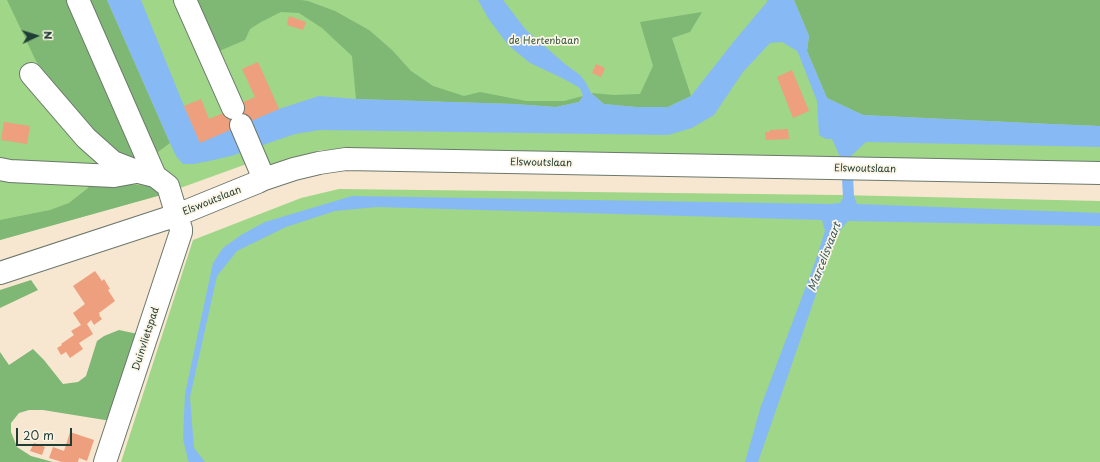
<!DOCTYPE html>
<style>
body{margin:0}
#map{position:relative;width:1100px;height:462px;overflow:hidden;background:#f8e7d0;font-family:"Playpen Sans",sans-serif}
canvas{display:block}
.north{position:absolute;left:16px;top:16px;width:40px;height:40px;-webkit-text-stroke:3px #fcf5e5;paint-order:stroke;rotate:86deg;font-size:11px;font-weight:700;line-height:16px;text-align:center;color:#1f3d34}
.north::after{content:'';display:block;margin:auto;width:14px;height:18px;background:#1f3d34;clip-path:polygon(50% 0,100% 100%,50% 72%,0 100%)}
.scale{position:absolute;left:16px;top:428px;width:56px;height:18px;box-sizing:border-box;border:2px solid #1f3d34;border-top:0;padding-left:5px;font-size:12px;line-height:14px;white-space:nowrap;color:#1f3d34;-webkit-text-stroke:3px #fcf5e5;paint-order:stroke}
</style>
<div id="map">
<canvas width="1100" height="462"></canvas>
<div class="north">N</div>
<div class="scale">20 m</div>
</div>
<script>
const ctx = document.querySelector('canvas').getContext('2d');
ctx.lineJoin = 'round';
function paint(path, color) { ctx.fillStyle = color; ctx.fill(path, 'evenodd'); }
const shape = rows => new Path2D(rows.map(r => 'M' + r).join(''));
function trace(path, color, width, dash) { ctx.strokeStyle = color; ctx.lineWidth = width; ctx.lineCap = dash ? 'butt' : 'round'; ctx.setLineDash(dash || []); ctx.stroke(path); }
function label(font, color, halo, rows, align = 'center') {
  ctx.font = font + ' "Playpen Sans",sans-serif'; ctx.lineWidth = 3.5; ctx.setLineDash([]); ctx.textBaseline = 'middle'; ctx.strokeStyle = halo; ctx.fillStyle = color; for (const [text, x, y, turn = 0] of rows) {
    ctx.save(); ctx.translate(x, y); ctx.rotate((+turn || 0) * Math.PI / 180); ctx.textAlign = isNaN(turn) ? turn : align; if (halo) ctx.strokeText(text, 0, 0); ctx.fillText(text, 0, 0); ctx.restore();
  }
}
paint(shape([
 [0,0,1100,0,1100,163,350,149,321,150,270,165,266,157,161,195,0,240],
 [339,189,839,195,1100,201,1100,462,121,462,193,240,301,198]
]), '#9fd688');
paint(shape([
 [7,0,107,0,170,143,143,163,126,162,102,142,69,104,36,61],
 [196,0,301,0,308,1,335,11,369,30,392,50,411,71,433,86,464,96,480,92,526,101,564,101,583,96,579,102,556,107,514,104,356,99,352,56,322,28,299,13,281,12,261,22,250,29,245,40,217,52],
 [794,0,1100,0,1100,126,1050,124,863,115,827,98,807,51,809,36],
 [702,12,690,32,672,38,691,96,668,107,636,107,604,104,591,93,614,95,640,94,653,66,640,22],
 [88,182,138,185,152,186,161,195,0,240,0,220,50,210,69,203,88,188],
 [31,280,38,290,0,308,0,290],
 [119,330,138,334,111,421,43,410,29,410,19,413,11,423,11,432,17,447,31,456,53,462,0,462,0,352,9,365,33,349,44,360,63,384,78,382,86,376,97,341,104,336]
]), '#7fb774');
paint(shape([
 [107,0,141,0,184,106,200,142,279,109,319,96,356,99,514,104,556,107,579,102,583,96,580,88,564,79,530,63,508,45,488,18,478,0,503,0,526,30,565,64,580,75,586,83,591,93,604,104,636,107,668,107,691,96,735,40,767,2,767,0,794,0,809,36,807,51,827,98,863,115,1050,124,1100,126,1100,147,866,142,852,155,854,196,857,204,1100,213,1100,226,848,221,837,234,758,462,745,462,761,406,814,265,825,231,822,220,377,207,335,211,286,227,237,251,217,276,190,397,194,448,205,462,189,462,188,460,183,439,185,394,213,263,223,248,241,235,265,222,352,196,830,204,840,203,843,198,841,159,832,139,826,139,819,135,817,101,799,55,797,51,782,42,770,43,743,72,714,115,692,128,668,135,320,130,295,134,231,156,209,161,194,164,183,164,176,156,170,143]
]), '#87baf4');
paint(shape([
 [289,16,306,22,303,30,287,25],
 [258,62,279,109,200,143,184,106,201,99,209,119,240,106,239,104,255,97,242,69],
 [596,64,605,68,601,77,592,73],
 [792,70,809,111,793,118,777,77],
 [4,122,30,126,27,144,1,140],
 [788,129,789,139,766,140,765,132,770,132,770,130],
 [95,271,102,281,104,279,110,289,108,290,115,301,99,313,100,315,99,315,102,319,94,325,91,320,87,324,93,334,79,343,83,349,70,358,66,352,61,355,57,348,62,345,61,344,74,335,71,331,81,325,73,313,85,304,73,286],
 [70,432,94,440,87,461,79,458,78,462,62,462,49,458,53,447,64,451],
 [34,443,45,447,42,455,30,451]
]), '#ee9f7d');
const minor = shape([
 [78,0,155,176],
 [185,0,233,108],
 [31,74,86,138,113,162,139,172,155,176,168,186,181,229,181,232,105,462],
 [241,125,264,179],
 [0,169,10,171,114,176,136,172],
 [0,273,177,215,258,182,264,179,294,169,319,163,346,159,1100,173]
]);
trace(minor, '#6b786b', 24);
trace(minor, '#fff', 22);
label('10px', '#395c45', '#fcf5e5', [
 ["de Hertenbaan",544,41]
]);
label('10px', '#1f3d34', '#fcf5e5', [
 ["Elswoutslaan",541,163,1],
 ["Elswoutslaan",865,169,1],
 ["Elswoutslaan",212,201,-22],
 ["Duinvlietspad",146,339,-72]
]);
label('italic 11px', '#395c64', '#fcf5e5', [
 ["Marcelisvaart",825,257,-69]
]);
</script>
